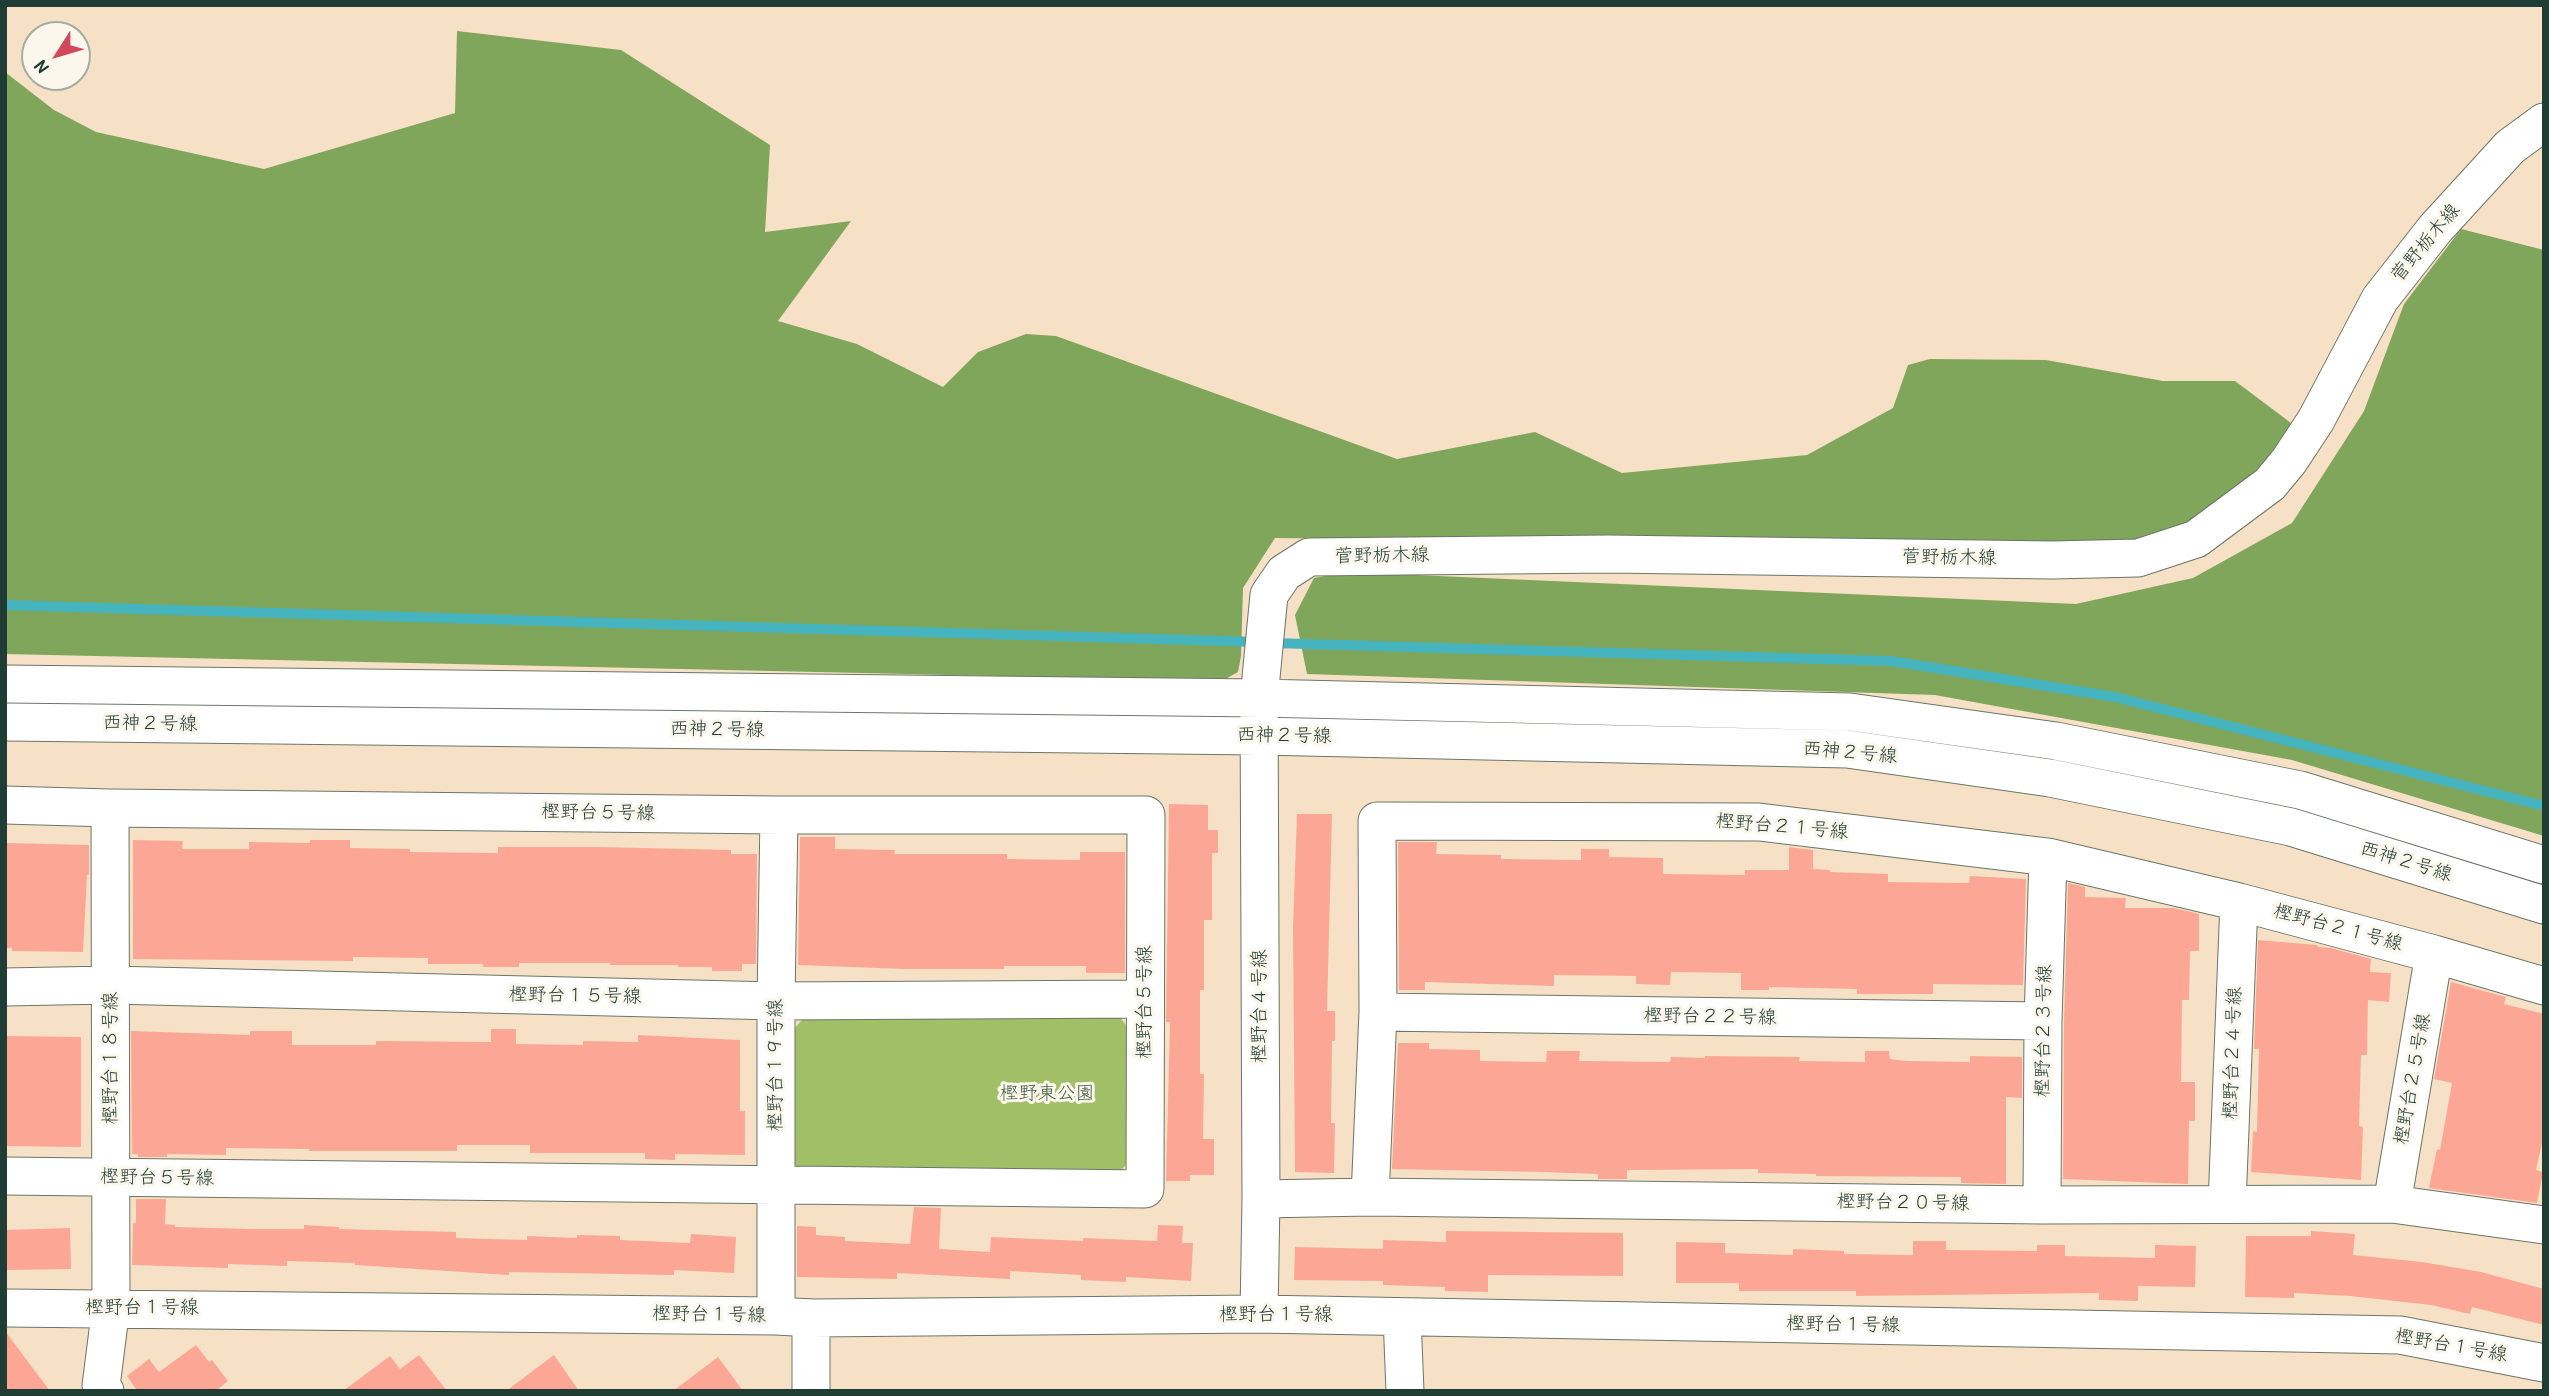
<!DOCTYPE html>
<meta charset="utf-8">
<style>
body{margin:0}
#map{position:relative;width:2549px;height:1396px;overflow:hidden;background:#f6e0c6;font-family:"Patrick Hand",sans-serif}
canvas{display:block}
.frame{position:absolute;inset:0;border:7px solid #1f3d34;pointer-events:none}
.north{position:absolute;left:21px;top:21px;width:70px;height:70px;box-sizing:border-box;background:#fbf7ec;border:2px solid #a3ada2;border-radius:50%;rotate:233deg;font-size:19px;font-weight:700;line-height:28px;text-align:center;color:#1f3d34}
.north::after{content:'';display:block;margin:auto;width:24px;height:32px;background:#d1495b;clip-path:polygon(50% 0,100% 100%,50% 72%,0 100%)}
</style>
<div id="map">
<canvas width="2549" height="1396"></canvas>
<div class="frame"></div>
<div class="north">N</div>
</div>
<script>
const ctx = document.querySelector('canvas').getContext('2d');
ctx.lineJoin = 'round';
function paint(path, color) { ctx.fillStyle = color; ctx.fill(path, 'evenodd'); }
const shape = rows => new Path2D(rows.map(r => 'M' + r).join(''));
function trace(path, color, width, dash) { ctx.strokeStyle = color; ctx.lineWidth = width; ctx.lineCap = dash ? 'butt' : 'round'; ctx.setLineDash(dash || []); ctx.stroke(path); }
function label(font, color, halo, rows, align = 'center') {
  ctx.font = font + ' "Patrick Hand","Klee One",sans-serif'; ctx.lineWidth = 6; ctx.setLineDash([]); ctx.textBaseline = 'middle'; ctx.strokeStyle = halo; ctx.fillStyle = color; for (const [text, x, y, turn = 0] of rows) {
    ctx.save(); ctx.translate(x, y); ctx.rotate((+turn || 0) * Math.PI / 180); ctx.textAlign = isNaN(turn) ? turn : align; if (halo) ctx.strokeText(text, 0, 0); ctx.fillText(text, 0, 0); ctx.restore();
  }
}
paint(shape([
 [1116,1012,1129,1029,1131,1160,1113,1178,800,1171,793,1162,794,1029,808,1013]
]), '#a1bf67');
paint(shape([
 [457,31,621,50,770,145,765,232,851,221,778,321,857,344,943,387,978,352,1026,334,1056,336,1397,459,1535,432,1622,473,1807,455,1893,408,1908,365,1930,359,2046,360,2163,381,2235,381,2299,429,2263,472,2193,529,2135,547,1275,538,1243,588,1241,656,1238,672,1222,681,5,654,5,72,54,110,96,132,264,169,455,113],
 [2461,229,2544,250,2544,836,2292,760,1935,695,1307,674,1295,615,1314,578,1347,572,2076,604,2193,578,2292,523,2364,411,2404,304]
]), '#80a65c');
trace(shape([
 [5,605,1257,642],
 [1272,643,1891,661,2115,697,2544,806]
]), '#45b4bf', 10);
paint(shape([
 [1169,804,1208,805,1208,830,1218,830,1218,853,1212,853,1212,920,1204,920,1204,990,1200,990,1200,1074,1204,1074,1203,1139,1214,1139,1214,1175,1190,1175,1190,1181,1166,1181,1170,1022,1166,1022],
 [1297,814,1332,814,1327,1011,1335,1011,1335,1041,1332,1041,1331,1123,1335,1123,1334,1173,1295,1172,1293,928],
 [800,837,835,837,835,849,895,850,894,854,1007,854,1007,859,1080,860,1080,852,1125,852,1125,973,1086,973,1086,966,1004,966,1004,969,904,969,798,965],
 [133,840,183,841,182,849,249,849,249,842,310,843,310,840,350,840,350,848,410,849,410,852,498,853,498,847,598,847,731,850,731,854,757,854,756,964,742,964,742,971,712,971,712,967,678,967,678,965,610,965,610,963,519,963,519,967,483,967,483,964,428,964,428,958,353,957,353,961,133,959],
 [1398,842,1437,842,1436,854,1501,855,1501,859,1581,860,1581,849,1609,849,1609,857,1663,858,1663,874,1745,875,1745,870,1789,870,1789,847,1813,850,1813,869,1830,870,1830,872,1888,874,1888,882,1969,883,1970,876,2026,879,2023,985,1933,984,1933,994,1857,994,1857,989,1769,987,1769,990,1741,990,1741,973,1671,972,1670,985,1636,984,1636,976,1554,975,1554,986,1425,982,1425,990,1399,990],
 [5,843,89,845,89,875,87,875,83,952,12,951,12,948,5,948],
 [2068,883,2085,887,2085,897,2126,898,2125,908,2174,908,2199,914,2199,951,2190,951,2189,1000,2182,1000,2181,1082,2195,1082,2195,1121,2189,1121,2188,1184,2063,1179,2064,1021],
 [2258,940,2317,945,2318,947,2331,948,2371,959,2370,972,2391,973,2389,1002,2368,1000,2367,1055,2361,1055,2359,1126,2363,1127,2361,1180,2251,1172,2253,1131,2257,1132,2259,1049,2254,1049],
 [2451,982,2506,997,2504,1004,2544,1014,2544,1133,2536,1170,2543,1172,2537,1203,2429,1188,2437,1149,2440,1150,2452,1083,2434,1079],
 [491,1029,516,1029,516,1044,583,1045,583,1041,638,1042,638,1035,740,1040,740,1111,745,1111,745,1155,675,1154,675,1160,645,1159,645,1153,530,1153,530,1145,457,1145,457,1151,309,1151,309,1149,226,1148,226,1155,167,1154,167,1157,138,1157,138,1154,132,1154,131,1031,250,1035,250,1031,292,1031,292,1045,376,1045,376,1041,491,1042],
 [5,1036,81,1037,81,1147,5,1146],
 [1398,1043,1429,1043,1429,1049,1480,1050,1480,1061,1546,1062,1547,1051,1580,1051,1579,1061,1670,1062,1671,1057,1705,1058,1705,1056,1800,1057,1799,1061,1865,1062,1865,1051,1889,1051,1890,1059,1906,1061,1970,1062,1970,1056,2022,1057,2022,1098,2006,1097,2006,1184,1961,1183,1961,1177,1816,1176,1816,1174,1758,1173,1758,1169,1627,1170,1627,1179,1598,1179,1598,1174,1542,1172,1392,1169],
 [136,1199,166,1199,165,1224,175,1225,175,1227,250,1229,304,1229,304,1225,339,1227,339,1229,456,1232,456,1238,527,1240,527,1236,577,1238,577,1235,620,1236,620,1240,690,1243,691,1234,736,1237,734,1273,674,1270,674,1275,509,1272,509,1275,355,1265,355,1263,287,1261,287,1266,228,1264,228,1268,132,1265,133,1223,136,1223],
 [914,1207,941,1208,939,1249,990,1252,991,1237,1083,1241,1083,1238,1157,1241,1158,1225,1183,1226,1182,1243,1193,1243,1191,1281,1126,1277,1126,1282,1081,1280,1081,1275,1010,1271,1010,1279,897,1273,897,1279,797,1277,797,1226,816,1227,816,1235,845,1237,845,1241,910,1244],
 [70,1228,71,1269,5,1270,5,1230],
 [1446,1231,1623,1233,1623,1276,1488,1275,1488,1292,1445,1291,1445,1287,1383,1285,1383,1281,1294,1280,1295,1247,1383,1249,1383,1240,1446,1242],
 [2311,1231,2355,1234,2353,1255,2422,1262,2481,1272,2544,1289,2544,1325,2472,1307,2470,1314,2431,1305,2350,1296,2294,1293,2294,1298,2245,1297,2246,1236,2311,1236],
 [1913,1241,1946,1241,1946,1250,2037,1251,2037,1245,2065,1245,2065,1256,2155,1258,2155,1245,2196,1246,2195,1287,2138,1286,2138,1301,2099,1300,2099,1293,1856,1296,1856,1291,1739,1291,1739,1283,1676,1283,1676,1242,1725,1243,1725,1253,1793,1255,1793,1249,1844,1251,1844,1254,1913,1255],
 [5,1331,50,1391,5,1391],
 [196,1345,209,1362,212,1360,228,1381,216,1391,134,1391,136,1389,127,1376,149,1359,159,1372],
 [419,1355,447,1391,343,1391,390,1356,400,1369],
 [554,1355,579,1391,506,1391],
 [718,1357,743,1391,673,1391]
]), '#fca795');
const minor = shape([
 [5,684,1259,698,1850,712,2056,741,2300,790,2544,865],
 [5,722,1259,736,1847,749,2050,778,2291,827,2544,905],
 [5,805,110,808,779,815,1146,815,1145,1189,5,1176],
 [5,987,110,985,776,1001,1145,999],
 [1378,1012,2043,1021],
 [1370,1197,1378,1012,1377,821,1759,822,2048,857,2239,902,2434,954,2544,986],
 [1261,1199,1370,1197,2042,1205,2392,1204,2544,1225],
 [2227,1204,2239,902],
 [2392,1204,2434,954],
 [2042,1205,2043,1021,2048,857],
 [5,1308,776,1316,813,1318,1259,1314,2400,1335,2544,1363],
 [1259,1314,1261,1199,1259,698,1269,595,1284,573,1309,557,1608,554,2053,560,2138,558,2196,539,2270,484,2289,461,2316,420,2380,299,2435,229,2510,147,2544,122],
 [776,1316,776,1001,779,815],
 [1402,1317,1405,1391],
 [811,1336,811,1391],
 [105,1391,101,1386,111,1307,110,808]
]);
trace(minor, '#6a7667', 39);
trace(minor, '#fff', 37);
label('19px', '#1f3d34', '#fbf7ec', [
 ["菅野栃木線",2426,243,-50],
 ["菅野栃木線",1382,556,-1],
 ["菅野栃木線",1949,558,1],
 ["西神２号線",150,724,1],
 ["西神２号線",717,730,1],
 ["西神２号線",1284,736,1],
 ["西神２号線",1850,753,5],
 ["樫野台５号線",598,813,1],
 ["樫野台２１号線",1782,827,5],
 ["西神２号線",2406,862,17],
 ["樫野台２１号線",2338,928,15],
 ["樫野台１５号線",575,996,1],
 ["樫野台５号線",1145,1002,-90],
 ["樫野台４号線",1260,1006,-90],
 ["樫野台２２号線",1710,1017,1],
 ["樫野台２３号線",2044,1031,-89],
 ["樫野台２４号線",2233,1053,-88],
 ["樫野台１８号線",111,1058,-90],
 ["樫野台１９号線",776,1065,-90],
 ["樫野台２５号線",2413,1079,-80],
 ["樫野台５号線",157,1178,1],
 ["樫野台２０号線",1903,1203,1],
 ["樫野台１号線",142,1308],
 ["樫野台１号線",709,1315,1],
 ["樫野台１号線",1276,1315],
 ["樫野台１号線",1843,1325,1],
 ["樫野台１号線",2451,1346,10]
]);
label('19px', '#405e41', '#fbf7ec', [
 ["樫野東公園",1047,1094]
]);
</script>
